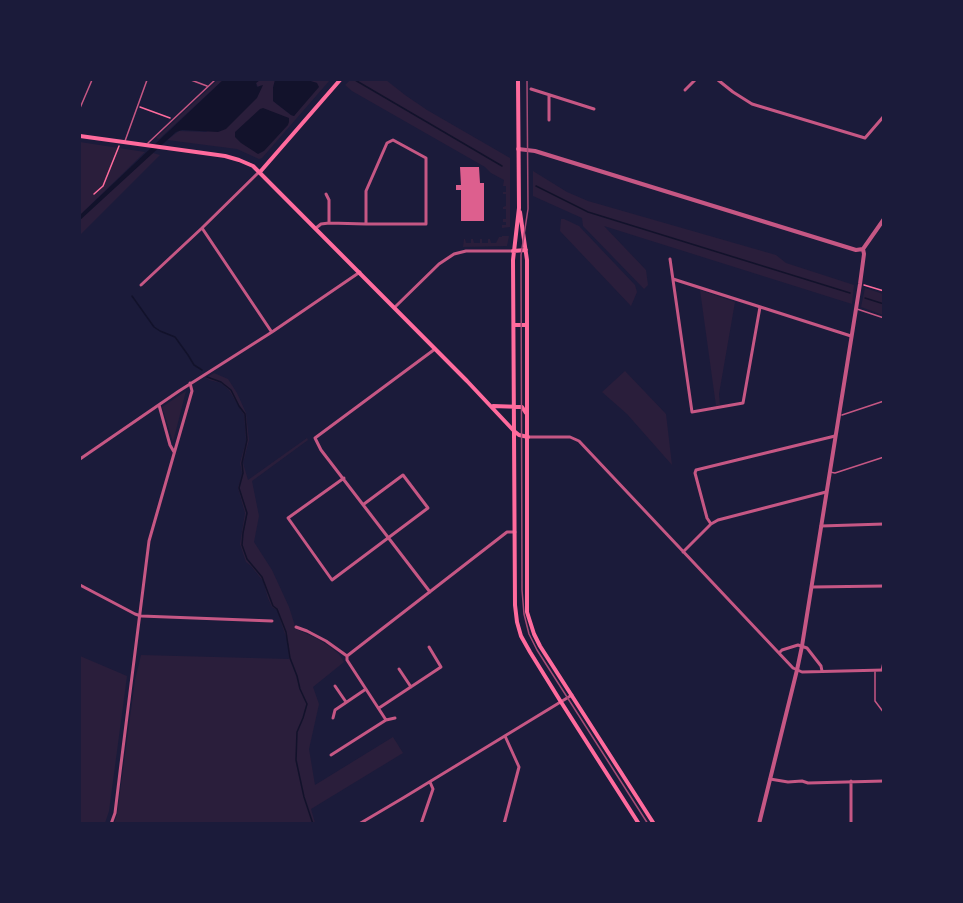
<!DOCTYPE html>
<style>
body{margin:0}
#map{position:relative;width:963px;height:903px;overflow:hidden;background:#1b1b3a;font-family:Manrope,sans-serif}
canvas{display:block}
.frame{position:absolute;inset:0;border:81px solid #1b1b3a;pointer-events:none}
</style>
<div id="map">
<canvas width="963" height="903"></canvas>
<div class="frame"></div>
</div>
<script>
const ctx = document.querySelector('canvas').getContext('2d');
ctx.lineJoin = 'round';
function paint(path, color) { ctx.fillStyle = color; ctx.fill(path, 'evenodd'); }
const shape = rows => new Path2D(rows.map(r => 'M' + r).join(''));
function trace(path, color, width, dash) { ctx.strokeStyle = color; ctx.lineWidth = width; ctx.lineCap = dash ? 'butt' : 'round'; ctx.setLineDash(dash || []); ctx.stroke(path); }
paint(shape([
 [218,80,223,80,159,139,156,138],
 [260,80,275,80,273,88,273,101,291,115,294,116,317,83,307,80,330,80,262,158,259,159,237,149,167,140,179,131,206,132,262,85,258,87,256,83],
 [350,80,386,80,405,95,427,110,510,158,510,227,502,228,502,225,506,225,506,222,503,222,503,219,506,219,506,209,503,209,503,207,506,206,506,194,503,194,503,192,506,192,506,186,503,186,504,180,491,173,485,167,352,91,345,85],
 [80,142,145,152,80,215],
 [153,153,160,155,80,235,80,220,148,157],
 [533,171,567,192,588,201,776,255,786,263,854,285,852,304,604,226,646,270,648,285,644,289,583,226,582,218,533,196],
 [561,219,564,219,579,226,635,285,637,292,631,306,560,231],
 [502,236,509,236,507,246,463,247,464,239,465,239,466,243,471,243,471,239,473,239,474,243,480,243,480,239,482,239,482,243,488,243,488,239,490,239,491,243,496,243,499,237,502,237],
 [865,288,883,294,883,315,861,307],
 [700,290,735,302,719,394,720,405,716,406],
 [625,371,666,414,672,465,627,414,602,392],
 [214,373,228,379,237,393,246,413,249,440,243,463,248,480,307,438,308,440,252,481,259,516,254,542,272,570,289,607,296,629,316,638,329,646,339,654,344,662,313,687,319,704,309,749,315,785,393,737,403,753,311,809,315,823,114,824,117,814,135,680,141,655,289,659,288,643,277,610,272,607,268,598,263,581,251,566,246,562,240,544,245,513,238,488,242,473,240,463,246,441,244,415,229,390,221,383,209,380,206,378],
 [186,391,173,442,162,407],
 [80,656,127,676,109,811,105,823,80,823]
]), '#2a1e3b');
paint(shape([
 [223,80,260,80,256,83,257,87,263,85,257,98,226,129,218,132,182,130,176,132,80,220,80,215],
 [275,80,307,80,317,83,319,87,294,116,291,115,273,101,273,88],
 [263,108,289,118,289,122,288,125,264,151,258,154,241,143,235,137,235,132,260,109]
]), '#12122b');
trace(shape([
 [355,80,502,166],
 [536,186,588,212,850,293],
 [132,296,154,327,160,331,175,337,188,355,194,365,202,370],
 [865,298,884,304],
 [207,377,221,382,231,390,239,406,245,414,247,440,242,463,243,473,239,488,247,513,243,533,242,545,247,559,262,577,273,606,277,609,286,632,290,658,297,676,300,689,307,704,303,718,297,732,296,760,304,797,313,824]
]), '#12122b', 1.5);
paint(shape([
 [460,167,479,167,480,183,484,183,484,221,461,221,461,190,456,190,456,185,461,185]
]), '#dd5f8e');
trace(shape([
 [140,107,170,118],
 [94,194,103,186,119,146],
 [864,285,884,291]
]), '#ff6b9d', 1.5);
trace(shape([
 [191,80,207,86],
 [80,108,92,80],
 [125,141,147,80],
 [148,143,215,80],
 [857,309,884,318],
 [842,415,884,401],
 [830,472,835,473,884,457],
 [875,672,875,701,884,713]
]), '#c65784', 1.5);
trace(shape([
 [718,80,733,92,752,104,865,138,884,116],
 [531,89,594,109],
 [685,90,695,80],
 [549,95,549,120],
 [326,194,329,200,329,223],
 [202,228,271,331],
 [316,228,321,224,329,223,366,224,426,224,426,158,393,140,387,143,366,191,366,224],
 [670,259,692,412,743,403,760,307],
 [673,279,851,336],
 [141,285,202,228,259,172],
 [395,307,439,264,454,254,466,251,513,251],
 [159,405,170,445,174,452],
 [528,437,570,437,579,441,793,668,802,672,884,670],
 [80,459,179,391,272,332,360,272],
 [344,478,288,518,332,580,428,508,403,475,364,504],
 [711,524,707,518,695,473,696,470,835,436],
 [821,526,884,524],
 [683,552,711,524,718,520,826,492],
 [80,585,135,614,141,616,272,621],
 [812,587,884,586],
 [430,592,321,450,315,438,435,349],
 [296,627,307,631,326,641,347,656],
 [779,653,782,650,798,645,807,648,821,666,822,671],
 [347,656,507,532,515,532],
 [347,656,347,660,386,720],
 [399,669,411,687],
 [882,670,884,662],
 [335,686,346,702],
 [379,708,441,667,429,647],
 [333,718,335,710,366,689],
 [331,755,386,720,395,718],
 [770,779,788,782,802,781,808,783,884,781],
 [851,781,851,824],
 [111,824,115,813,120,772,149,541,192,391,190,383],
 [359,824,403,798,572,695],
 [421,824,433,789,430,782],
 [504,824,519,767,505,736]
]), '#c65784', 3);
trace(shape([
 [518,149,535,151,856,250,863,249],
 [759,824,797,670,802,646,860,284,864,254,863,249,884,219]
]), '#c65784', 4);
trace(shape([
 [518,80,519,208,513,260,515,605,517,622,521,636,530,652,561,702,639,824],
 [80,136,225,156,239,160,253,166,467,381,514,431,519,435,528,437],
 [260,172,340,80],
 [520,212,527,260,527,612,534,634,540,646,654,824],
 [513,251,526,250],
 [514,325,527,325],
 [493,406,522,407,526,413]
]), '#ff6b9d', 4);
trace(shape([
 [527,80,528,209,521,255,522,590,524,614,529,634,537,650,648,824]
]), '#a44b75', 1.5);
</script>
